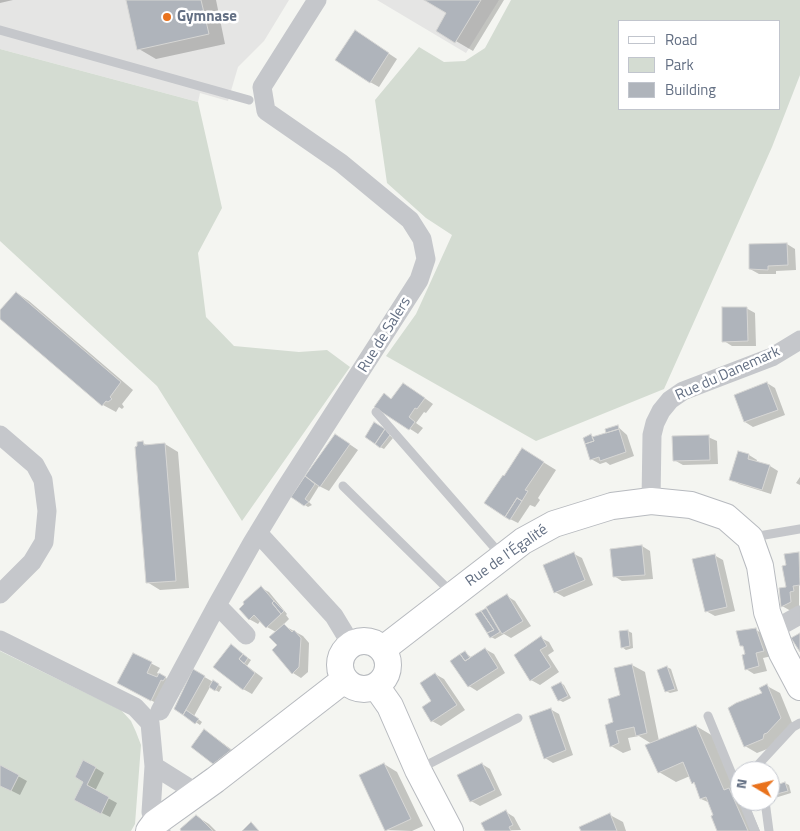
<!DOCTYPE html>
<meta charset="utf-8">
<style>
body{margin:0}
#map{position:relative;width:800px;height:831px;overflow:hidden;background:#f4f5f1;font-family:"Titillium Web",sans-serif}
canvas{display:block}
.legend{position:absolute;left:618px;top:20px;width:162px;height:90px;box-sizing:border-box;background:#fff;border:1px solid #c1c5cd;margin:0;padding:6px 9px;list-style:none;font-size:15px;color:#636f83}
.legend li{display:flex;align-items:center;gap:10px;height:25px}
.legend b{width:25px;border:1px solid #c1c5cd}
.north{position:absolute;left:730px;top:761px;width:50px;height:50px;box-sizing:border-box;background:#fff;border:1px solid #c1c5cd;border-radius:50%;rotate:279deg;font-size:14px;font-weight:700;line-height:20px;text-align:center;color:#636f83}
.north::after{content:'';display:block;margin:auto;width:18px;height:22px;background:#e9721c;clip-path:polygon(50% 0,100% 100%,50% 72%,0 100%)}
</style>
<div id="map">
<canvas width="800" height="831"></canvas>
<ul class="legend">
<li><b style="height:6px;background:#fff"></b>Road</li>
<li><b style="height:14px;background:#d4dcd2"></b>Park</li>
<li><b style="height:14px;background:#afb4bb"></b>Building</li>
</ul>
<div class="north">N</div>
</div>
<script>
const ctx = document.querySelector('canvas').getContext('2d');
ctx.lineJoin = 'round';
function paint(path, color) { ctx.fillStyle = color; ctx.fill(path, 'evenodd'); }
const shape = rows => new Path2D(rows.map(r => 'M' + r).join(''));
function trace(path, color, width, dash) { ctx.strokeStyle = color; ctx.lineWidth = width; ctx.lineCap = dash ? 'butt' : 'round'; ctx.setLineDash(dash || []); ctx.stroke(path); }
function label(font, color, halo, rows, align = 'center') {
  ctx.font = font + ' "Titillium Web",sans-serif'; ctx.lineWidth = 5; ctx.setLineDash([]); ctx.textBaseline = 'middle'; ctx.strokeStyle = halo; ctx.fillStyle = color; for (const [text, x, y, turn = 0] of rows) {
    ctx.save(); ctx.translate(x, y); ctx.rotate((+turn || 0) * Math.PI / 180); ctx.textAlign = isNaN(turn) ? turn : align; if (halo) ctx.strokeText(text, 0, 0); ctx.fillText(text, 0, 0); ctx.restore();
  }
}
paint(shape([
 [0,0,289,0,264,41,238,67,228,101,200,93,198,102,0,49],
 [377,0,499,0,466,53]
]), '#e5e5e4');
paint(shape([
 [511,0,800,0,800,75,772,147,664,389,536,441,386,356,416,314,452,235,426,218,387,183,375,100,419,47,444,62,465,61,485,48],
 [619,21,779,21,779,109,619,109],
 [0,49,198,102,222,208,198,253,206,317,234,346,299,352,327,350,350,367,242,521,157,386,0,241],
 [0,651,121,710,131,721,136,732,141,745,135,824,131,831,0,831]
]), '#d4dcd2');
paint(shape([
 [0,0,13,0,0,3],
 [127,0,216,0,225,44,156,59,139,49],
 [427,0,504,0,473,51,437,30,448,13],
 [364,37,397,59,379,87,370,82],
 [787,244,795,249,796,270,776,271,776,274,759,274,750,269],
 [17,293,29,301,133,390,122,404,124,407,122,409,119,407,116,412,103,405,0,317,0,312],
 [746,308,755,313,756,346,732,346,724,341],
 [767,383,775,388,785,415,753,427,745,422],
 [412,389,433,404,426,413,424,412,416,423,423,428,418,434,376,407,384,395,392,400],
 [378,426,393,438,384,449,380,447],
 [617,426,627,435,634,456,610,465,606,462,600,464,591,459,591,436,595,438,609,433],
 [336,435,358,450,329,491,319,486,309,502,312,505,308,507,292,496],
 [708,437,717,441,718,464,683,465,674,460],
 [143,443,149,446,165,444,178,452,189,588,160,590,147,582],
 [749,455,757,460,756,463,770,466,778,471,771,494,739,484,731,479],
 [535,457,556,470,538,498,540,500,535,507,530,505,518,523,510,519],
 [800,477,800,485,796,483],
 [642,546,650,551,653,579,622,581,614,576],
 [799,553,799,607,791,611,782,606,787,588,786,555],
 [574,554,582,558,593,585,564,597,555,592,544,566],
 [714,555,723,560,735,611,715,616,706,611],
 [261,588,269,592,287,614,286,615,289,619,283,625,303,636,309,643,308,672,301,678,293,673,279,645,276,632,267,627,261,620,258,624,249,619],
 [507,596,515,601,531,626,511,638,504,634,495,639,491,637,477,615],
 [756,630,765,635,772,656,763,658,767,671,754,674,746,669,744,647,741,645],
 [628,631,632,633,633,648,626,650,622,647],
 [541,638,549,642,554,651,548,655,559,672,540,685,531,680],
 [231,646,251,660,247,666,263,678,252,694,243,689],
 [485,649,494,654,505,673,477,691,469,686,465,652,472,658],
 [133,654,160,668,157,673,173,682,160,705,127,688],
 [632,665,645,672,659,741,696,726,713,736,737,794,747,801,760,831,719,831,715,815,710,803,701,799,697,785,693,783,690,776,676,782,659,772,652,744,639,736,628,738,631,750,623,753,611,746,622,696],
 [667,667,671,669,678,691,670,693,666,691],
 [194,671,222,687,219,692,210,687,194,716,202,722,200,725,175,708],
 [435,674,444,679,465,710,441,726,432,721],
 [561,683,564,685,571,698,563,702,559,700],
 [767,686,780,693,793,725,775,746,757,753,745,746],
 [550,709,559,714,573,755,553,763,545,758],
 [205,731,213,736,239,755,222,768,214,763],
 [84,761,104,773,95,791,117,803,110,817,84,804,85,781],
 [384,764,397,772,423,826,412,831,386,830],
 [482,764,490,769,502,795,480,806,471,801],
 [0,766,27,781,20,795,0,785],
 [785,783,789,785,791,793,778,797,774,794],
 [506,812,514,817,521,830,486,831],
 [610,815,623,822,626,831,582,831],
 [196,816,209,824,216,831,184,831]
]), '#0003');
const building = shape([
 [126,0,201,0,209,34,137,50,126,0],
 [424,0,481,0,455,43,436,31,446,13,424,0],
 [355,30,389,53,370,83,335,60,355,30],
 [787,243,788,265,768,266,768,270,749,269,749,244,787,243],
 [16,292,121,382,110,397,112,399,108,402,106,401,102,406,0,319,0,310,16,292],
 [722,307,747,307,748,341,722,342,722,307],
 [767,382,778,410,744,422,734,395,767,382],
 [403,383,425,398,417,409,415,408,409,417,415,422,409,430,374,407,384,393,391,399,403,383],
 [374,422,385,429,375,444,365,437,374,422],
 [618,425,619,429,606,433,605,429,618,425],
 [385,429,390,435,380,448,375,444,385,429],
 [619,429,626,452,600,461,599,457,590,460,585,444,594,441,592,437,619,429],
 [335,434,350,444,320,487,305,476,335,434],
 [591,434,594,441,585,444,583,438,591,434],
 [709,435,710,460,673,461,672,436,709,435],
 [143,441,144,445,165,443,176,581,146,583,135,447,137,446,137,442,143,441],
 [522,448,544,462,525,490,528,491,522,501,517,498,505,517,484,503,503,475,504,476,522,448],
 [738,451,749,454,748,459,770,465,762,490,729,480,738,451],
 [305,476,315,484,305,499,309,502,304,506,291,497,305,476],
 [517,498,522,501,510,520,505,517,517,498],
 [642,545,645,575,613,577,610,549,642,545],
 [574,552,585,580,554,593,543,565,574,552],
 [799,552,800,585,793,586,794,591,790,592,791,602,781,607,779,588,786,587,782,566,786,565,784,554,799,552],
 [715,554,727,607,705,612,692,559,715,554],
 [261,586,274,601,272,603,281,614,266,628,254,615,249,620,239,609,244,604,243,602,261,586],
 [507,594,523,621,502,634,486,607,507,594],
 [274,601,284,611,281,614,272,603,274,601],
 [486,608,500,632,490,638,487,633,494,630,481,611,486,608],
 [481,611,494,630,487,633,475,614,481,611],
 [284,624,292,632,294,630,301,638,299,667,292,674,272,650,277,645,269,637,284,624],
 [756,628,764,651,756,653,759,666,745,670,742,655,745,654,743,646,740,646,736,631,756,628],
 [628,630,630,646,621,648,619,631,628,630],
 [800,633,800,652,791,638,800,633],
 [541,636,547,646,540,650,551,667,530,681,514,655,541,636],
 [231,644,243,654,239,659,255,673,243,690,213,667,231,644],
 [485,648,498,668,468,687,450,661,460,654,465,661,485,648],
 [465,651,470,658,465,661,460,654,465,651],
 [133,653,152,662,147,673,157,677,159,673,166,677,163,681,161,680,151,701,117,683,133,653],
 [243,654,248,658,244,664,239,659,243,654],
 [632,664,647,733,636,736,634,727,616,731,619,743,610,747,605,725,613,722,608,699,620,695,614,668,632,664],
 [667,666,675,689,665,692,657,670,667,666],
 [193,669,205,676,183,715,174,709,193,669],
 [435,673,457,705,431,722,422,707,431,701,420,683,435,673],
 [213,680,219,684,215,691,209,687,213,680],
 [561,682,568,696,558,701,551,687,561,682],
 [767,684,781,718,767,733,764,734,763,739,744,747,728,708,736,703,762,693,759,688,767,684],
 [551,708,566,750,544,759,529,716,551,708],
 [186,710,199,719,195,724,183,715,186,710],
 [696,725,724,790,729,788,748,831,717,831,711,816,713,815,706,797,700,799,694,782,692,784,683,762,658,773,645,745,696,725],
 [204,729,231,750,213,764,191,747,204,729],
 [83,760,96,767,87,785,109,797,101,814,74,800,83,782,75,777,83,760],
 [384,763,411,819,385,831,359,775,384,763],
 [482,763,495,790,470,802,457,775,482,763],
 [0,765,19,775,11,791,0,786,0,765],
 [785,782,788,791,773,795,771,787,785,782],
 [506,810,513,825,509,827,511,831,485,831,481,823,506,810],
 [610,813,617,831,581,831,579,827,610,813],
 [196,815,201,819,213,831,181,831,180,829,196,815],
 [251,822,259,831,242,831,251,822]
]);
paint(building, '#afb4bb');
trace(building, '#d6d6d4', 1);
const secondary = shape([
 '340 665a24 24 0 1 1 48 0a24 24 0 1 1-48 0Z',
 [383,649,523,541,554,524,612,506,651,501,691,505,726,517,750,538,760,566,767,612,782,653,800,687],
 [376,686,390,706,418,770,450,831],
 [149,831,155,823,215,780,344,680]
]);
trace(secondary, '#b7babf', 28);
trace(shape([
 [0,30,249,100],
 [376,412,501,555],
 [343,486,451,592],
 [753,537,800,529],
 [708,716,740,794],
 [421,768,518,718],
 [757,771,756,767,793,727,800,723],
 [743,801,755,831],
 [765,801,769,831]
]), '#c5c7cb', 9);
trace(shape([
 [0,435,35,465,43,480,47,511,44,542,32,562,0,594],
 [651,501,652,435,655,423,661,411,670,400,683,391,772,357,800,340],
 [258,533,334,616,351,644],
 [217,605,246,635],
 [773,630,800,615],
 [0,640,135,707,150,723,154,766,151,812,155,823,161,831],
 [160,711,217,605,252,543,283,492,419,280,426,259,422,239,410,220,341,163,266,111,262,87,317,0],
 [154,766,197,793]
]), '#c5c7cb', 19);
trace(secondary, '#fff', 26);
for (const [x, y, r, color] of [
 [167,17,5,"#e9721c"]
]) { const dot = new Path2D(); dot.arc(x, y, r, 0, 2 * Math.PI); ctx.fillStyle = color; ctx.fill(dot); trace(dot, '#fff', 2); }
label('bold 15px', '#636f83', '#fff', [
 ["Gymnase",177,17]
], 'left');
label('15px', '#636f83', '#fff', [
 ["Rue de Salers",385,335,-58],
 ["Rue du Danemark",728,374,-24],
 ["Rue de l'Égalité",507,556,-35]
]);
</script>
